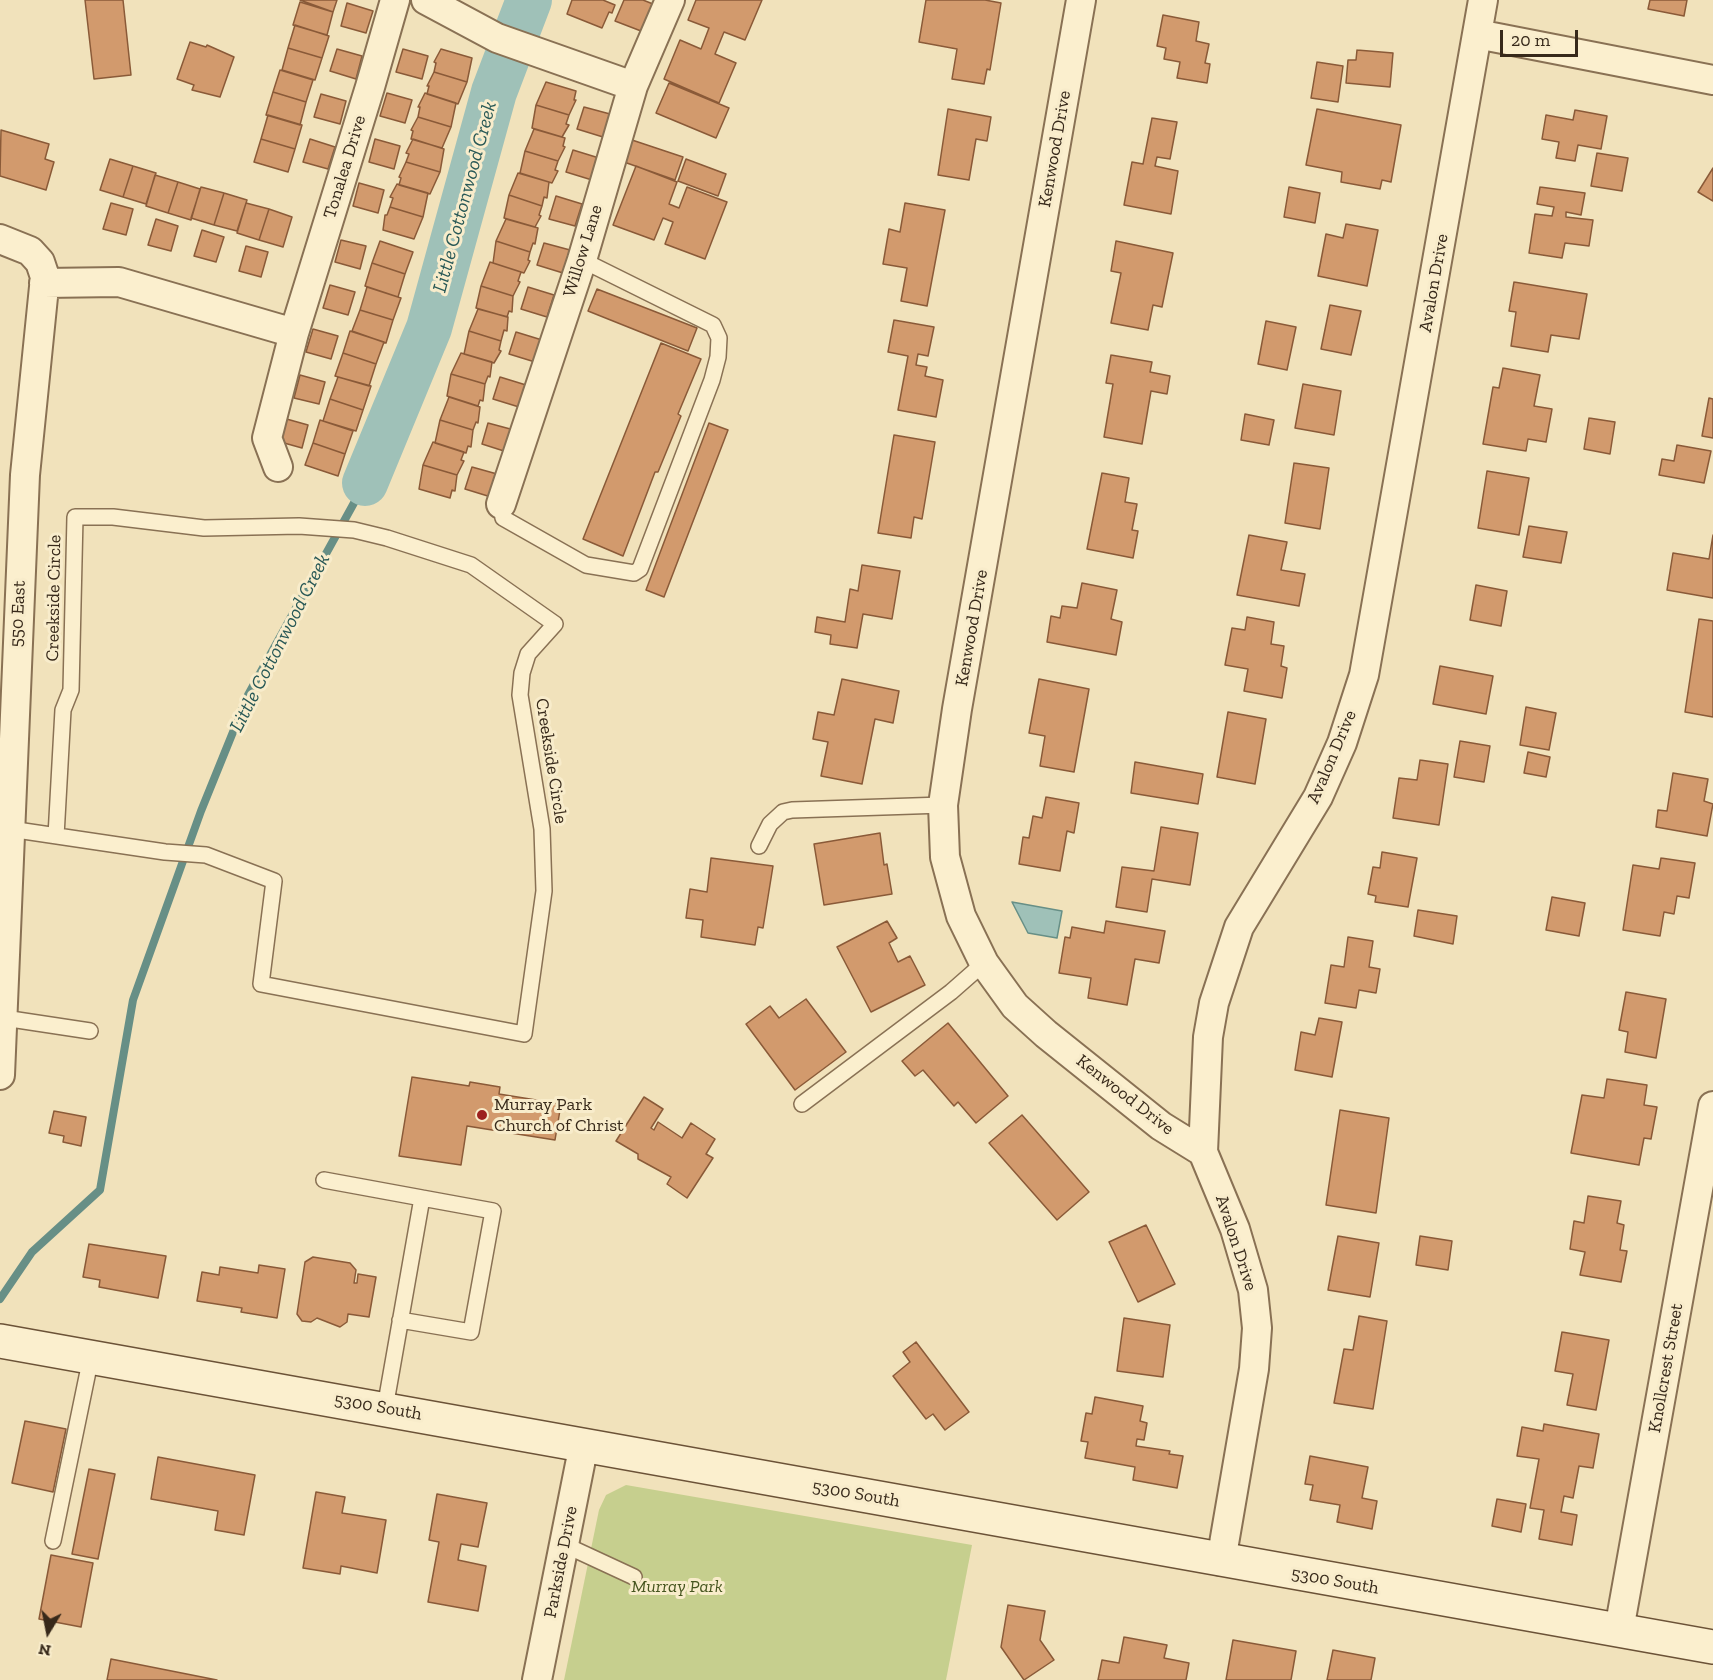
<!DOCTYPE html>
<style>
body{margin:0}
#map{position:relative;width:1713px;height:1680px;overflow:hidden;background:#f1e2bb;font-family:"Zilla Slab",serif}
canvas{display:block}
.north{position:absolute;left:18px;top:1602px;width:60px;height:60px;-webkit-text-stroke:4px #f8eccb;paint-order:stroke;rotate:190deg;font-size:16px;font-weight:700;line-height:24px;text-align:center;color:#37291a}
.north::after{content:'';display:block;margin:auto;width:21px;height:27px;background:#37291a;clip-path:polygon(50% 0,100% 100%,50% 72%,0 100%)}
.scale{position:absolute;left:1500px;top:30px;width:78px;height:27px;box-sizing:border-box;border:3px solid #37291a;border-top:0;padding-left:8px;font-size:18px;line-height:21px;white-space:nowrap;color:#37291a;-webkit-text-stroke:4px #f8eccb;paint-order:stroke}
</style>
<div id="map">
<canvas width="1713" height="1680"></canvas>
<div class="north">N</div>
<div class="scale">20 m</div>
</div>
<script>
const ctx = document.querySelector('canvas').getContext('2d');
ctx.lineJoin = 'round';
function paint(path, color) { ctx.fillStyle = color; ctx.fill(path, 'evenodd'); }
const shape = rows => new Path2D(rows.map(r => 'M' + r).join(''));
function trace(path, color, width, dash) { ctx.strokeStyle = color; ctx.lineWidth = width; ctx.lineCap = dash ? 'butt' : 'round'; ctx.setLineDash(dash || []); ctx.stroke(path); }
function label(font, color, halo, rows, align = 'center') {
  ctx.font = font + ' "Zilla Slab",serif'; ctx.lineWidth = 6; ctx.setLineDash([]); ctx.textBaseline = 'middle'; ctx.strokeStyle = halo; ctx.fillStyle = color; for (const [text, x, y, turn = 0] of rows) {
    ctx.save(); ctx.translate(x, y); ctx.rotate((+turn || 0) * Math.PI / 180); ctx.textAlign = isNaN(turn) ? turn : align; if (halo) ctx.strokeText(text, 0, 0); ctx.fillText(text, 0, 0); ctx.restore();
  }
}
paint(shape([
 [626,1485,972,1545,946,1680,564,1680,599,1510,606,1495]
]), '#c6cf8e');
const water = shape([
 [1012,902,1062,911,1057,938,1028,933,1012,902]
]);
paint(water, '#9fc1b8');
trace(water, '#678f86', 1.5);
trace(shape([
 [0,1299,32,1252,100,1190,133,1000,201,811,248,695,365,483]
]), '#678f86', 8);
trace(shape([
 [365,483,429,328,494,92,529,0]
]), '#9fc1b8', 46);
const building = shape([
 [85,0,123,0,131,75,94,79,85,0],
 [300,0,337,0,333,12,300,0],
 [572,0,603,0,615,5,612,13,609,12,602,28,567,14,572,0],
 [624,0,643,0,653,4,641,31,615,21,624,0],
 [696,0,762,0,745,40,724,32,715,54,736,63,719,103,664,79,680,40,701,49,709,28,688,20,696,0],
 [926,0,985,0,1001,3,990,70,987,69,984,84,952,79,957,49,919,42,926,0],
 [1650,0,1687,0,1684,16,1648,9,1650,0],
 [300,2,333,12,327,35,293,25,300,2],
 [347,3,373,11,366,33,341,26,347,3],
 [1163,15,1199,22,1196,41,1209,44,1205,63,1210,64,1207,83,1177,78,1180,62,1164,59,1166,48,1157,46,1163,15],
 [295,25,329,36,322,58,288,48,295,25],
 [190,42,206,47,207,45,234,57,220,97,192,90,194,85,177,79,190,42],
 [288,48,322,58,315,80,282,70,288,48],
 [337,49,362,56,356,79,330,71,337,49],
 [403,49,428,56,422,79,396,72,403,49],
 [441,49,472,58,467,82,434,72,436,63,434,62,441,49],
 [1357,50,1393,53,1390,87,1346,83,1348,60,1356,60,1357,50],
 [1317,62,1343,66,1338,102,1311,98,1317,62],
 [280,70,313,80,306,102,273,92,280,70],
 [434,72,467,82,458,104,427,94,429,86,427,86,434,72],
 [546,82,576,91,574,100,576,100,569,115,536,105,546,82],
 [669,83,729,108,716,138,656,113,669,83],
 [273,92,306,102,300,125,266,115,273,92],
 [387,93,412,100,405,123,380,116,387,93],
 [425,93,456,103,451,127,418,117,420,107,418,107,425,93],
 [321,94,346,101,340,124,314,117,321,94],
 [536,105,569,115,566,124,569,125,562,137,532,128,536,105],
 [584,107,610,114,603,137,577,129,584,107],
 [948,109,991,117,987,141,976,139,969,180,938,175,948,109],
 [1317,109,1401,125,1391,182,1382,180,1380,189,1341,182,1342,172,1306,165,1317,109],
 [1575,110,1607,116,1601,149,1578,145,1575,161,1556,158,1559,142,1542,139,1546,115,1573,120,1575,110],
 [268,115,302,125,295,149,261,139,268,115],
 [418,117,451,127,442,148,411,139,413,131,411,130,418,117],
 [1152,118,1177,122,1170,159,1157,157,1155,166,1178,171,1171,214,1124,205,1132,162,1143,164,1152,118],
 [534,129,565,138,563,146,565,147,558,161,525,151,534,129],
 [1,130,49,144,45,159,54,162,46,190,0,176,1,130],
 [261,139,295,149,288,172,254,162,261,139],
 [310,139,335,147,328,169,303,162,310,139],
 [375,139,400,146,394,169,369,162,375,139],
 [413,139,444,149,440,172,406,162,409,154,406,153,413,139],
 [632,140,683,157,675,180,624,162,632,140],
 [573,150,599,158,592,180,566,172,573,150],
 [525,151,558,161,555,170,558,171,552,183,520,173,525,151],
 [1597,153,1628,158,1622,191,1591,186,1597,153],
 [110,159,133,166,123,197,100,190,110,159],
 [686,159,726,174,718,196,678,181,686,159],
 [406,162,440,172,430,194,399,185,401,178,399,177,406,162],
 [133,166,156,173,146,204,123,197,133,166],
 [636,166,677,182,669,204,679,208,687,187,727,202,705,259,665,244,673,222,663,218,654,240,613,225,636,166],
 [1713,168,1713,201,1698,192,1713,168],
 [518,173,549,182,547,198,544,197,542,206,509,195,518,173],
 [155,175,178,182,168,213,146,206,155,175],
 [178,182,200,189,191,220,168,213,178,182],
 [359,183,384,190,378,213,353,206,359,183],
 [397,184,428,193,423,217,390,207,393,198,390,197,397,184],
 [201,187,224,193,214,225,191,218,201,187],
 [1289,187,1320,193,1315,223,1284,217,1289,187],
 [1540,187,1585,193,1581,215,1566,212,1566,217,1593,220,1589,246,1565,243,1562,258,1529,253,1535,214,1552,216,1554,207,1537,204,1540,187],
 [224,193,247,200,237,231,214,225,224,193],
 [509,195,542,206,539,215,541,216,535,227,504,218,509,195],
 [556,196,582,204,575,226,549,219,556,196],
 [111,203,133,209,126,235,103,229,111,203],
 [246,203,269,209,259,240,237,233,246,203],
 [905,203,945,210,927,306,901,301,907,268,883,264,889,229,900,232,905,203],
 [390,207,423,217,414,239,383,230,385,215,387,215,390,207],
 [269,209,292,217,283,247,259,240,269,209],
 [156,219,178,226,171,251,148,245,156,219],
 [506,219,538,228,535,244,533,243,530,252,496,241,506,219],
 [1346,224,1378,230,1367,286,1318,276,1326,234,1343,238,1346,224],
 [202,230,224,237,216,262,194,256,202,230],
 [341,240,366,246,360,269,335,262,341,240],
 [380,241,413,252,405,274,372,263,380,241],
 [496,241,530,252,528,260,530,261,524,273,493,263,496,241],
 [1116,241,1173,253,1162,307,1153,305,1148,330,1111,323,1121,273,1111,271,1116,241],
 [544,243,570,250,563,273,537,265,544,243],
 [246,246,268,252,261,277,239,271,246,246],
 [490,262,521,272,518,281,520,282,513,296,481,286,490,262],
 [372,263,405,274,398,297,365,286,372,263],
 [1514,282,1587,294,1579,339,1551,335,1548,352,1511,346,1516,312,1509,311,1514,282],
 [330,285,355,292,348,315,323,308,330,285],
 [481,286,513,296,512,312,509,311,507,317,476,308,481,286],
 [367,287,401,298,393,320,360,310,367,287],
 [528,287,554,295,547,317,521,309,528,287],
 [597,289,697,328,688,351,588,311,597,289],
 [1330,305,1361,311,1351,355,1321,349,1330,305],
 [478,309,508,317,507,331,504,330,501,341,469,331,478,309],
 [360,310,393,320,386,343,352,331,360,310],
 [894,320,934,327,928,356,918,354,916,365,927,367,925,376,943,380,936,417,898,410,908,356,888,352,894,320],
 [1266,321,1296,327,1287,370,1258,364,1266,321],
 [313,329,338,336,331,359,306,352,313,329],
 [350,331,384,342,376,364,343,353,350,331],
 [469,331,501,341,499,350,501,351,494,363,464,354,469,331],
 [516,332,542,340,535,362,509,354,516,332],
 [661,343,701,359,678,414,681,416,658,472,655,472,623,556,583,539,661,343],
 [343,353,376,364,369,386,335,376,343,353],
 [461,353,492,362,490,377,488,376,485,384,451,374,461,353],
 [1111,355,1152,362,1150,372,1170,376,1167,394,1151,391,1142,444,1104,437,1113,384,1106,383,1111,355],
 [1503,368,1540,375,1534,406,1552,409,1546,442,1528,439,1526,451,1483,444,1493,387,1499,388,1503,368],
 [451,374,485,384,483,401,480,400,478,406,447,396,451,374],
 [300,375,325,382,319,404,294,398,300,375],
 [338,377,371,386,363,410,330,399,338,377],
 [500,377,526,385,519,407,493,399,500,377],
 [1303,384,1341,391,1334,435,1295,428,1303,384],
 [449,397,480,407,478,423,476,422,473,430,440,420,449,397],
 [1709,398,1713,399,1713,438,1702,436,1709,398],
 [330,399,363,410,356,431,323,421,330,399],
 [1245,414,1274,420,1269,445,1241,440,1245,414],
 [283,418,308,425,302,448,277,441,283,418],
 [1589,418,1615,422,1610,454,1584,449,1589,418],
 [320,420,353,431,345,454,313,443,320,420],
 [440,420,473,430,471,447,468,446,466,453,435,443,440,420],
 [488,423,514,430,507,452,482,444,488,423],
 [709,423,728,430,664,597,646,590,709,423],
 [894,435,935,442,922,519,914,517,911,538,878,533,894,435],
 [433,442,464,452,461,460,464,461,457,475,423,465,433,442],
 [313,443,345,454,338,476,305,465,313,443],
 [1677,445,1711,451,1704,483,1659,475,1662,459,1674,461,1677,445],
 [1294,463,1329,468,1320,529,1285,523,1294,463],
 [423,465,457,475,455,491,452,490,450,498,419,489,423,465],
 [472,467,497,474,491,497,465,489,472,467],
 [1487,471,1529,478,1519,535,1478,528,1487,471],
 [1102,473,1129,478,1125,502,1137,504,1132,530,1138,531,1133,558,1087,549,1102,473],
 [1529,526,1567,532,1561,563,1523,557,1529,526],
 [1249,535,1287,542,1281,570,1305,574,1299,606,1237,595,1249,535],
 [1713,535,1713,598,1667,590,1673,553,1709,559,1713,535],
 [862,565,900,571,892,619,863,614,857,648,830,644,831,635,815,632,817,617,845,622,850,589,858,591,862,565],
 [1082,583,1117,590,1111,619,1122,622,1116,655,1047,642,1051,616,1060,618,1062,606,1077,608,1082,583],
 [1476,585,1507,591,1501,626,1470,620,1476,585],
 [1247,617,1274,622,1271,644,1284,646,1281,666,1287,668,1282,698,1244,691,1248,669,1225,665,1232,628,1245,630,1247,617],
 [1699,619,1713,621,1713,717,1685,712,1699,619],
 [1440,666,1493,676,1486,714,1433,704,1440,666],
 [842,679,899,691,893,723,875,719,862,784,821,776,828,742,813,739,818,712,834,715,842,679],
 [1039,679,1089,689,1074,772,1040,766,1045,736,1029,733,1039,679],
 [1526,707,1556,713,1549,750,1520,745,1526,707],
 [1228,712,1266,719,1255,784,1217,777,1228,712],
 [1460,741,1490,746,1484,782,1454,777,1460,741],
 [1528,752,1550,757,1546,777,1524,773,1528,752],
 [1420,760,1448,764,1439,825,1393,818,1399,778,1417,780,1420,760],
 [1135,762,1203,774,1198,804,1131,793,1135,762],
 [1673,773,1708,779,1704,801,1713,804,1707,836,1656,827,1658,810,1667,811,1673,773],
 [1046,797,1079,803,1074,833,1067,831,1060,871,1019,864,1023,837,1029,838,1033,816,1042,818,1046,797],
 [1161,827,1198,833,1190,885,1152,879,1147,912,1116,907,1122,867,1154,871,1161,827],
 [880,833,884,865,887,864,892,894,824,905,814,844,880,833],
 [1382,852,1417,858,1408,907,1375,902,1376,896,1368,894,1373,867,1380,868,1382,852],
 [711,858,773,866,763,928,758,927,755,945,701,937,703,920,686,918,690,889,707,892,711,858],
 [1661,858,1695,863,1689,898,1677,896,1674,914,1664,912,1660,936,1623,930,1633,865,1659,869,1661,858],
 [1552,897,1585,903,1579,936,1546,930,1552,897],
 [1418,910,1457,916,1453,944,1414,936,1418,910],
 [887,921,897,938,889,943,898,962,910,956,925,985,871,1012,837,947,887,921],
 [1106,921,1165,931,1159,963,1135,959,1127,1005,1088,998,1091,978,1059,973,1065,937,1070,938,1072,927,1104,933,1106,921],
 [1348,937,1373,941,1369,967,1380,969,1376,993,1359,990,1356,1008,1325,1003,1331,965,1344,967,1348,937],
 [1626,992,1666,999,1656,1058,1625,1052,1628,1032,1619,1030,1626,992],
 [806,999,846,1052,795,1090,746,1024,770,1006,779,1018,806,999],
 [1319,1018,1342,1022,1332,1077,1295,1070,1301,1032,1315,1035,1319,1018],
 [948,1023,1008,1096,976,1123,958,1102,954,1106,923,1070,915,1076,902,1061,948,1023],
 [412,1077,469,1086,470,1082,500,1087,499,1094,561,1104,555,1140,467,1126,461,1165,399,1156,412,1077],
 [1607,1079,1647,1085,1644,1105,1657,1107,1651,1139,1644,1138,1639,1165,1571,1153,1582,1095,1604,1098,1607,1079],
 [644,1097,663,1109,651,1128,654,1130,658,1122,682,1138,691,1123,715,1139,706,1154,713,1158,687,1198,667,1184,671,1177,638,1159,638,1154,616,1141,644,1097],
 [1340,1110,1389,1118,1376,1213,1326,1205,1340,1110],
 [54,1111,86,1117,81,1146,63,1142,64,1136,49,1133,54,1111],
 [1022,1115,1089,1192,1057,1220,989,1143,1022,1115],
 [1588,1196,1621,1201,1617,1223,1624,1225,1620,1250,1627,1251,1621,1282,1580,1275,1585,1252,1570,1249,1574,1221,1584,1223,1588,1196],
 [1146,1225,1175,1284,1138,1302,1109,1242,1146,1225],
 [1338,1236,1379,1243,1370,1297,1328,1290,1338,1236],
 [1420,1236,1452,1241,1448,1270,1416,1265,1420,1236],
 [89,1244,166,1256,158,1298,99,1287,100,1280,83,1277,89,1244],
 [313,1257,350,1263,356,1270,354,1283,357,1283,358,1274,376,1277,369,1317,348,1314,347,1322,340,1327,317,1318,311,1322,302,1321,297,1314,305,1262,313,1257],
 [259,1265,285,1269,277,1318,241,1312,242,1308,197,1301,202,1272,219,1275,220,1267,258,1273,259,1265],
 [1359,1316,1387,1321,1373,1409,1334,1403,1344,1349,1353,1350,1359,1316],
 [1124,1318,1170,1325,1163,1377,1117,1371,1124,1318],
 [1562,1332,1609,1340,1596,1410,1567,1405,1573,1374,1555,1371,1562,1332],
 [916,1342,969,1412,945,1430,933,1414,926,1419,893,1376,910,1362,903,1352,916,1342],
 [1095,1397,1143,1406,1140,1421,1147,1423,1144,1440,1137,1439,1136,1446,1170,1451,1169,1454,1183,1456,1177,1488,1133,1480,1135,1467,1085,1458,1088,1442,1081,1441,1086,1413,1092,1414,1095,1397],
 [25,1421,66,1429,53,1492,12,1483,25,1421],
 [1544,1424,1599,1434,1593,1468,1579,1466,1573,1498,1564,1496,1561,1512,1577,1515,1572,1545,1539,1539,1544,1510,1530,1508,1539,1459,1517,1456,1522,1427,1543,1431,1544,1424],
 [1310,1456,1368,1467,1362,1498,1377,1501,1372,1529,1337,1522,1340,1505,1310,1500,1313,1485,1305,1484,1310,1456],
 [158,1457,255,1475,244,1535,215,1530,218,1511,151,1499,158,1457],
 [89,1469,115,1474,98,1559,72,1554,89,1469],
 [316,1492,345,1497,342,1513,386,1520,377,1573,341,1566,340,1574,303,1568,316,1492],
 [437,1494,487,1503,478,1547,461,1544,458,1560,486,1566,478,1611,428,1602,439,1542,429,1540,437,1494],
 [1497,1499,1526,1504,1521,1532,1492,1526,1497,1499],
 [51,1555,93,1563,81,1627,39,1619,51,1555],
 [1008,1605,1045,1611,1040,1640,1054,1660,1024,1680,1001,1647,1008,1605],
 [1124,1637,1167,1645,1164,1658,1189,1663,1186,1680,1098,1680,1102,1660,1119,1663,1124,1637],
 [1233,1640,1296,1651,1291,1680,1226,1680,1233,1640],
 [1333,1650,1375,1658,1371,1680,1327,1680,1333,1650],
 [111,1659,217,1680,107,1680,111,1659]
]);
paint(building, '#d29a6d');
trace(building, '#8a5a38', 1.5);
const service = shape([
 [501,504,503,518,586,565,634,573,640,569,712,380,718,357,719,338,713,325,582,260],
 [10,829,165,852,206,855,274,881,261,984,524,1034,544,891,542,829,520,695,522,673,528,654,555,624,471,565,387,538,354,530,299,526,204,528,113,517,75,517,71,690,63,710,56,836],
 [759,846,770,824,783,812,792,810,943,805],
 [4,1018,90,1031],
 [802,1104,951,992,984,963],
 [324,1180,422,1198,385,1408],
 [400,1320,471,1332,493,1211,422,1198],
 [53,1541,91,1357],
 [565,1545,634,1577]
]);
const minor = shape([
 [426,0,497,38,633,86],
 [1081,0,957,709,943,805,945,857,961,916,984,963,1015,1006,1046,1034,1161,1126,1203,1152],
 [1477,34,1713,80],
 [0,239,30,251,40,262,45,277,25,475,0,1075],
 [44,283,119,282,294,333],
 [278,467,267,438,294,333,370,87,395,0],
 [501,504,582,260,633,86,670,0],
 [1221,1561,1254,1369,1257,1328,1253,1290,1235,1229,1203,1152,1208,1037,1214,1003,1239,927,1318,797,1342,743,1364,675,1483,0],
 [1619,1630,1713,1106],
 [537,1680,584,1444]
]);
const secondary = shape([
 [0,1341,1713,1647]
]);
trace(service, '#897154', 18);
trace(minor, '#897154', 32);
trace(secondary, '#6b5237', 36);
trace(service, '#fbefce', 15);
trace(minor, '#fbefce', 28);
trace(secondary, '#fbefce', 33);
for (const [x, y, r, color] of [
 [482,1115,6,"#9d211f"]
]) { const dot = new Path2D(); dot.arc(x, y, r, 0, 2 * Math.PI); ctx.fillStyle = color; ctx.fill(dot); trace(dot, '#f8eccb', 2); }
label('18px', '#37291a', '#f8eccb', [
 ["Kenwood Drive",1055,149,-80],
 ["Tonalea Drive",345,167,-73],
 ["Willow Lane",583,251,-73],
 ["Avalon Drive",1434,283,-80],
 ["Creekside Circle",54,598,-89],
 ["550 East",18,614,-87],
 ["Kenwood Drive",972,628,-80],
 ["Avalon Drive",1332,757,-67],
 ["Creekside Circle",551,761,81],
 ["Kenwood Drive",1125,1095,38],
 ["Avalon Drive",1236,1243,72],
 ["Knollcrest Street",1666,1368,-80],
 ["5300 South",378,1407,10],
 ["5300 South",856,1494,10],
 ["Parkside Drive",561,1562,-79],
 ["5300 South",1335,1581,10]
]);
label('18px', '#37291a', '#f8eccb', [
 ["Murray Park",494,1105],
 ["Church of Christ",494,1126]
], 'left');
label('italic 18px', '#46551f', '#f8eccb', [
 ["Murray Park",677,1587]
]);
label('italic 20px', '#285856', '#f8eccb', [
 ["Little Cottonwood Creek",465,197,-75],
 ["Little Cottonwood Creek",280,643,-63]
]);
</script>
